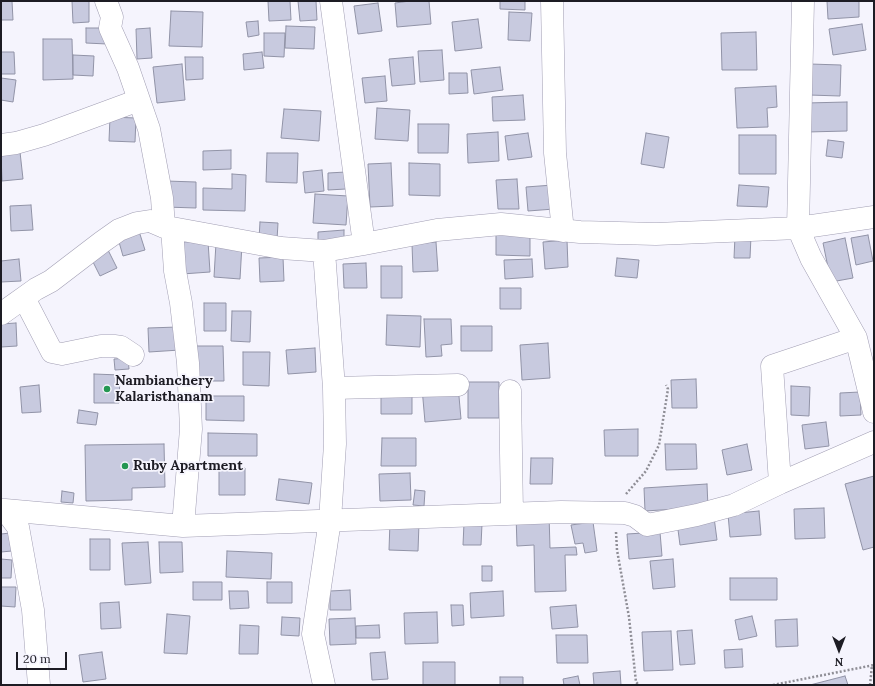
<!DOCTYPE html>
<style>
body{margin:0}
#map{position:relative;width:875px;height:686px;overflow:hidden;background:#f5f4fd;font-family:Lora,serif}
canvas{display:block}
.frame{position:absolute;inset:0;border:2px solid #1d1c24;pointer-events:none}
.north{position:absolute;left:819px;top:630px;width:40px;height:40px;-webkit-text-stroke:3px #f5f4fd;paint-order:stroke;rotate:180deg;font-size:11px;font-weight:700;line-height:16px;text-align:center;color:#1d1c24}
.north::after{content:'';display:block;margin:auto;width:14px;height:18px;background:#1d1c24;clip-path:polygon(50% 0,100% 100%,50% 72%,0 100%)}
.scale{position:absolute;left:16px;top:652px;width:51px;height:18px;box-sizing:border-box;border:2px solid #1d1c24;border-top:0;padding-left:5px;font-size:12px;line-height:14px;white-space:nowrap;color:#1d1c24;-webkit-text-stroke:3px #f5f4fd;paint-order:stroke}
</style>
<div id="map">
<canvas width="875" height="686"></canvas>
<div class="frame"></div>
<div class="north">N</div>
<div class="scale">20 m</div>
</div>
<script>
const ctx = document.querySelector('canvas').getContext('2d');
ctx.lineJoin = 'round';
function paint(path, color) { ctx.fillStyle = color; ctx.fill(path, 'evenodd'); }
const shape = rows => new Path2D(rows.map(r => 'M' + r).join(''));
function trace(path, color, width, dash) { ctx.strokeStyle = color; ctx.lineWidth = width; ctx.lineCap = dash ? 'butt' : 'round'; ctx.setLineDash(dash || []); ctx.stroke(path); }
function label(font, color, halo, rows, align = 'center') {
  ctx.font = font + ' Lora,serif'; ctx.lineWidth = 3.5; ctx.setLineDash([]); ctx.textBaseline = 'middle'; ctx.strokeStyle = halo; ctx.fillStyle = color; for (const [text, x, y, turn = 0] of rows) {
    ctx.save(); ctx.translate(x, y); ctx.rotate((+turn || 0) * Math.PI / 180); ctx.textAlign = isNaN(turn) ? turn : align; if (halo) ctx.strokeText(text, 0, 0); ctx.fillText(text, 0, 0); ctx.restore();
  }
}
const building = shape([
 [1,1,12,1,13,20,1,20,1,1],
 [72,1,89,1,89,22,73,23,72,1],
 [268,1,290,1,291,20,269,21,268,1],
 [298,1,316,1,317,20,300,21,298,1],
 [410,1,429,1,431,24,397,27,395,3,410,1],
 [500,1,525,1,525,10,500,9,500,1],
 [827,1,859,1,859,17,828,19,827,1],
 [378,3,382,31,358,34,354,6,378,3],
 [171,11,203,12,202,47,169,46,171,11],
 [509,12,532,13,530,41,508,40,509,12],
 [478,19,482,48,455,51,452,22,478,19],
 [258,21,259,35,248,37,246,22,258,21],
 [862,24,866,50,833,55,829,29,862,24],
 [286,26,315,27,314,49,285,48,286,26],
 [86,28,110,28,107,44,86,43,86,28],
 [150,28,152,58,137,59,136,29,150,28],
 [756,32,757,70,722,70,721,33,756,32],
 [264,33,285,33,284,57,264,56,264,33],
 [43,39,72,39,73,79,43,80,43,39],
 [442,50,444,80,420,82,418,51,442,50],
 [1,52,14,52,15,74,1,74,1,52],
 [262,52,264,68,244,70,243,54,262,52],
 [73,55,94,56,93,76,73,75,73,55],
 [185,57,203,57,203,79,186,80,185,57],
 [413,57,415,84,392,86,389,59,413,57],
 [182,64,185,100,157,103,153,67,182,64],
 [810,64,841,65,840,96,809,95,810,64],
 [500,67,503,90,474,94,471,70,500,67],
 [449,73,467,73,468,93,449,94,449,73],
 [385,76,387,101,365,103,362,78,385,76],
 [1,78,16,80,13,102,1,100,1,78],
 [776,86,777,107,767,108,768,127,737,128,735,88,776,86],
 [523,95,525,120,493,121,492,97,523,95],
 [847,102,847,131,807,132,806,103,847,102],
 [377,108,410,110,408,141,375,139,377,108],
 [284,109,321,111,319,141,281,138,284,109],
 [110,117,136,118,135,142,109,141,110,117],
 [418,124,449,124,448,153,418,153,418,124],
 [498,132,499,161,468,163,467,134,498,132],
 [528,133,532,157,508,160,505,136,528,133],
 [646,133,669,137,664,168,641,164,646,133],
 [739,135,776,135,776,174,739,174,739,135],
 [828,140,844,142,842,158,826,156,828,140],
 [231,150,231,169,203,170,203,151,231,150],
 [20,152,23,179,2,181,1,154,20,152],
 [267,153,298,153,297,183,266,182,267,153],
 [391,163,393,206,370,207,368,164,391,163],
 [409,163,440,164,440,196,409,195,409,163],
 [322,170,324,191,305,193,303,172,322,170],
 [346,172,346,189,328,190,328,173,346,172],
 [232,174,246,175,245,211,203,210,203,188,232,189,232,174],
 [517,179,519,209,498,209,496,180,517,179],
 [166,181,196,182,196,208,165,207,166,181],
 [553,185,554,209,528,211,526,187,553,185],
 [739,185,769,187,767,207,737,206,739,185],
 [315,194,348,196,346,225,313,223,315,194],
 [31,205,33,230,11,231,10,206,31,205],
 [260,222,278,223,277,240,259,239,260,222],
 [138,228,145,250,123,256,117,235,138,228],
 [344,230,344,241,318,243,318,232,344,230],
 [496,234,530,235,530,256,496,255,496,234],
 [868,235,873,261,856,265,851,238,868,235],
 [735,236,751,236,750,258,734,258,735,236],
 [845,238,853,278,831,282,823,243,845,238],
 [567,240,568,267,545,269,543,242,567,240],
 [208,241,210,272,182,274,180,242,208,241],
 [436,242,438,271,413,272,412,244,436,242],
 [216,243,242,244,240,279,214,277,216,243],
 [106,246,117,268,100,276,89,254,106,246],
 [283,257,284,281,260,282,259,258,283,257],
 [617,258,639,260,637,278,615,276,617,258],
 [19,259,21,281,1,282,1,261,19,259],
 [532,259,533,277,505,279,504,260,532,259],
 [366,263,367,288,344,288,343,264,366,263],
 [381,266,402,266,402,298,381,298,381,266],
 [500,288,521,288,521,309,500,309,500,288],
 [204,303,226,303,226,331,204,331,204,303],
 [232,311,251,311,250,342,231,341,232,311],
 [387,315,421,316,420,347,386,345,387,315],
 [424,319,451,319,452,344,441,345,442,356,426,357,424,319],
 [16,323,17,346,1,347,1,324,16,323],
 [461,326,492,326,492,351,461,351,461,326],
 [178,327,180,350,149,352,148,328,178,327],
 [548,343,550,378,522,380,520,345,548,343],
 [194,346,223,346,224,381,194,381,194,346],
 [315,348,316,372,288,374,286,350,315,348],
 [243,352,270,352,269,386,243,385,243,352],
 [128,358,129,369,115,370,114,359,128,358],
 [94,374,120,375,119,403,94,403,94,374],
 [696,379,697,408,672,408,671,380,696,379],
 [468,382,499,382,499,418,468,418,468,382],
 [39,385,41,412,22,413,20,387,39,385],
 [458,385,461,419,425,422,422,388,458,385],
 [791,386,810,387,809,416,791,415,791,386],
 [381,387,412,387,412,414,381,414,381,387],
 [860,392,861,415,840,416,840,393,860,392],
 [206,396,244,396,244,421,206,420,206,396],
 [79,410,98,413,96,425,77,423,79,410],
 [826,422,829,446,805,449,802,425,826,422],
 [638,429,638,456,605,456,604,430,638,429],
 [208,433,257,434,257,456,208,456,208,433],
 [382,438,416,438,416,466,381,466,382,438],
 [164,444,165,487,132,488,132,500,86,501,85,445,164,444],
 [665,444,696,444,697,469,666,470,665,444],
 [747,444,752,470,727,475,722,450,747,444],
 [531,458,553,458,552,484,530,484,531,458],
 [219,468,245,468,245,495,219,495,219,468],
 [410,473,411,500,380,501,379,474,410,473],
 [874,476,874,547,863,550,845,484,874,476],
 [279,479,312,483,309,504,276,500,279,479],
 [707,484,708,507,645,511,644,488,707,484],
 [415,490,425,491,424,506,413,505,415,490],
 [62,491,74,493,73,503,61,502,62,491],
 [824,508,825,538,795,539,794,509,824,508],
 [759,511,761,535,730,537,728,514,759,511],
 [549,514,550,548,576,547,577,555,565,555,566,591,535,592,534,545,517,546,516,515,549,514],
 [714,517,717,540,680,545,677,522,714,517],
 [390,522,419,523,418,551,389,550,390,522],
 [593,522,597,551,585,553,583,543,575,544,571,525,593,522],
 [464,523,482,524,481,545,463,545,464,523],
 [660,532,662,556,629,559,627,534,660,532],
 [10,533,12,551,1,552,1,534,10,533],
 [90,539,110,539,110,570,90,570,90,539],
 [148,542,151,583,125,585,122,543,148,542],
 [159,542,182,542,183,572,160,573,159,542],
 [227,551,272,553,271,579,226,577,227,551],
 [1,559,12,560,11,578,1,578,1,559],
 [673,559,675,587,653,589,650,561,673,559],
 [482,566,492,566,492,581,482,581,482,566],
 [730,578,777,578,777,600,730,600,730,578],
 [193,582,222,582,222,600,193,600,193,582],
 [267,582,292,582,292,603,267,603,267,582],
 [1,587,16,587,15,607,1,606,1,587],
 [350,590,351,610,330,610,330,591,350,590],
 [229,591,248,591,249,608,230,609,229,591],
 [503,591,504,616,471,618,470,593,503,591],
 [119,602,121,628,101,629,100,603,119,602],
 [451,605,463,605,464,625,452,626,451,605],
 [576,605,578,627,552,629,550,607,576,605],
 [437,612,438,643,405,644,404,613,437,612],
 [167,614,190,616,187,654,164,653,167,614],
 [752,616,757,636,739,640,735,620,752,616],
 [282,617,300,618,299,636,281,635,282,617],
 [355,618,356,644,330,645,329,619,355,618],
 [797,619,798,646,776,647,775,620,797,619],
 [240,625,259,626,258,654,239,654,240,625],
 [379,625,380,638,356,638,356,626,379,625],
 [692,630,695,664,680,665,677,631,692,630],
 [671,631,673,670,644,671,642,632,671,631],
 [556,635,587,635,588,663,557,663,556,635],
 [742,649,743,667,725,668,724,650,742,649],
 [102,652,106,679,83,682,79,655,102,652],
 [385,652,388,679,372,680,370,653,385,652],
 [423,662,455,662,455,685,423,685,423,662],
 [620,671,621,685,594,685,593,673,620,671],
 [578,676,580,685,564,685,563,679,578,676],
 [845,676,848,685,810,685,845,676],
 [500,677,523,677,523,685,500,685,500,677]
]);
paint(building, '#c8cadf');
trace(building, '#9193a7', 1);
const minor = shape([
 [106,1,112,17,110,28,128,68,149,129,162,198,164,227,172,228,175,271,181,303,188,363,191,429,183,526],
 [552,1,555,153,563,231],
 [1,145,16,143,44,135,139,100],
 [874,217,798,228,811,258,856,338,874,412],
 [172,228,281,248,324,251],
 [364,244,437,230,501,224,580,232,656,234,798,228,803,1],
 [24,298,52,352,62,354,101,346,114,346,121,347,133,355],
 [1,314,36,289,51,281,102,242,119,230,137,223,150,221,164,227],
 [334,388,458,385],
 [510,391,512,513],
 [780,483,874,442],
 [1,510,5,510,18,527,33,610,39,685],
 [5,510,183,526,561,512,625,513,635,516,647,525,697,515,734,505,780,483,772,366,856,338],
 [324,685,313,634,330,520,335,444,334,388,324,251,364,244,331,1]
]);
trace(minor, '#a19eb3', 23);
trace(shape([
 [626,494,646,471,659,445,668,389,666,385],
 [616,532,617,550,629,617,636,682,639,685],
 [773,685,874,665],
 [870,685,872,665]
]), '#8f8e96', 2.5, [2, 2]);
trace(minor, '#fff', 22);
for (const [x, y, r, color] of [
 [107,389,4,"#249752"],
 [125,466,4,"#249752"]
]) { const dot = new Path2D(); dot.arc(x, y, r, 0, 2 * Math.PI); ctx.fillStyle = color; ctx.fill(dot); trace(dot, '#f5f4fd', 1.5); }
label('bold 14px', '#1d1c24', '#f5f4fd', [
 ["Nambianchery",115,381],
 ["Kalaristhanam",115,397],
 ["Ruby Apartment",133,466]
], 'left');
</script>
